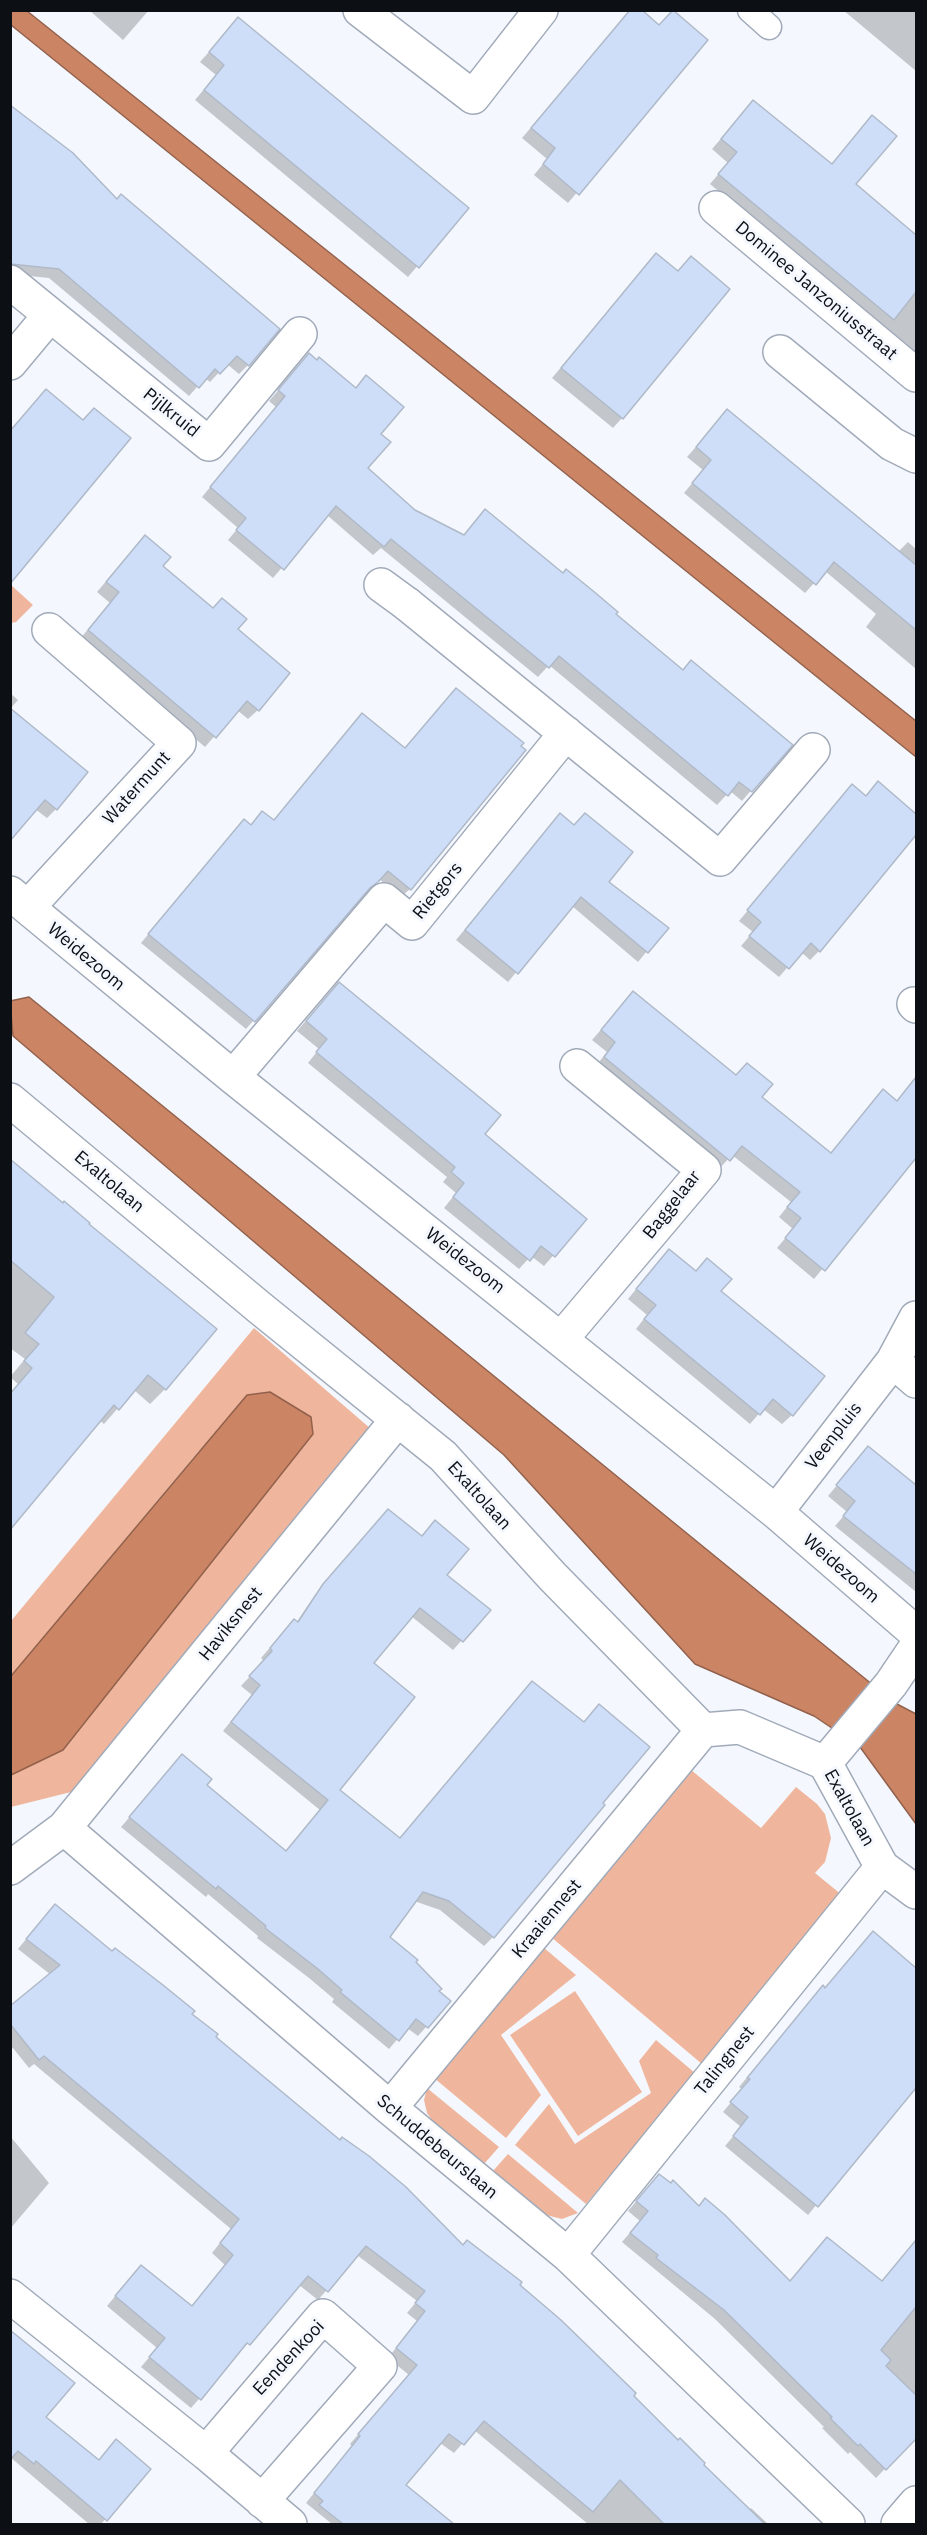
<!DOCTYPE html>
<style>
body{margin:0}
#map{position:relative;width:927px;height:2535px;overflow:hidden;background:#f4f8fe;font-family:"IBM Plex Sans",sans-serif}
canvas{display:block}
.frame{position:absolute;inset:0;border:12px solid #0c1015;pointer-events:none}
</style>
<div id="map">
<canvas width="927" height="2535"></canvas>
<div class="frame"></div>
</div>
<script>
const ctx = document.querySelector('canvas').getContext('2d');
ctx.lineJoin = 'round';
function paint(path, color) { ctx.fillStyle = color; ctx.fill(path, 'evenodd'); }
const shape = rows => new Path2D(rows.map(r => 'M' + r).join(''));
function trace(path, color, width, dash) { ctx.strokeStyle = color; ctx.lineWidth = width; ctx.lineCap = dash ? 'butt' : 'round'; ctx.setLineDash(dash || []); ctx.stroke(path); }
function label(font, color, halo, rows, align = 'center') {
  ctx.font = font + ' "IBM Plex Sans",sans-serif'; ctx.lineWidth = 6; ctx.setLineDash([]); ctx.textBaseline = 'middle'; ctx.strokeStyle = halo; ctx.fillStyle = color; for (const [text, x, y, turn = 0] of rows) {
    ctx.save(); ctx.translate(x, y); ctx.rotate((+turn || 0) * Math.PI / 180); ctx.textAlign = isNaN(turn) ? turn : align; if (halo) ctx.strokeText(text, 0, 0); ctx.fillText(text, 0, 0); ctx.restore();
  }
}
paint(shape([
 [10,584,33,605,16,622,11,623],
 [254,1328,371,1429,166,1683,71,1792,11,1807,11,1775,63,1750,313,1434,311,1417,199,1451,11,1676,11,1621],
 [690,1769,761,1828,796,1787,817,1804,825,1814,831,1838,825,1862,815,1873,842,1895,702,2064,551,1937],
 [543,1947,576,1975,501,2035,541,2095,506,2138,434,2078],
 [575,1991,642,2092,578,2136,510,2035],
 [656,2040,695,2073,586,2204,515,2145,549,2104,575,2144,651,2093,639,2061],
 [427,2088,499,2147,484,2164,432,2120,427,2113,424,2100],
 [508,2154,578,2213,562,2219,546,2215,493,2171]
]), '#efb69d');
const water = shape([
 [10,11,27,11,916,721,916,757,11,25,10,11],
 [29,997,895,1703,916,1714,916,1824,860,1747,814,1716,695,1664,504,1455,13,1036,10,1001,29,997],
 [270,1392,311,1417,313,1434,63,1750,11,1775,11,1676,247,1395,270,1392]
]);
paint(water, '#cb8464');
trace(water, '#92614c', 1.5);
paint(shape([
 [89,10,149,10,123,40],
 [843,10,916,10,916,71],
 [672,11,706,40,568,203,534,175,547,159,522,138,626,16,658,26],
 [238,19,467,208,408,277,195,100,216,75,200,62],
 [10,105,248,365,239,374,227,364,210,382,205,378,189,396,49,278,10,274],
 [744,112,831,165,872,117,854,185,916,237,916,357,710,184,728,163,712,149],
 [656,255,677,273,691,258,622,418,613,428,552,378],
 [309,355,379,434,366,468,414,512,463,536,476,520,614,615,682,671,691,662,790,745,742,801,730,791,717,805,549,665,538,677,381,548,373,555,327,515,273,578,228,540,238,528,202,497,276,407,269,401],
 [727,411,898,552,908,542,916,549,916,669,866,627,876,614,825,571,805,593,684,493,703,470,687,457],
 [135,547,236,629,258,710,248,719,237,710,205,747,79,640,110,603,97,592],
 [10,693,18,700,10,709],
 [10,710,56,809,47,818,35,809],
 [519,746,524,750,410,889,401,897,379,879,363,894,246,1029,141,943,236,829,250,826,262,813,273,821,404,750],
 [878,784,916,817,916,833,819,951,810,960,801,952,779,977,741,946,753,932,739,921,843,796,865,797],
 [551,825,607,882,666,928,638,962,572,906,508,982,456,940],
 [633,993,830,1155,896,1102,913,1083,916,1086,916,1156,814,1279,777,1248,793,1229,779,1217,791,1202,732,1155,719,1169,595,1067,607,1052,592,1040],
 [329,994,482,1134,585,1219,544,1266,531,1256,519,1269,444,1208,456,1193,443,1182,447,1177,308,1063,319,1049,297,1031],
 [10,1161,165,1389,150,1404,134,1390,104,1424,99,1420,10,1393,18,1384,10,1377,25,1359,10,1348],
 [660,1260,719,1291,792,1415,782,1424,763,1409,750,1424,636,1329,647,1315,628,1299],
 [868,1448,916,1488,916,1592,835,1526,847,1512,828,1496],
 [380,1520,421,1537,435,1522,445,1575,462,1640,453,1650,411,1616,372,1663,338,1790,399,1839,532,1683,493,1937,484,1946,440,1910,414,1901,388,1937,449,2001,418,2036,407,2028,389,2049,332,2002,334,1999,309,1978,257,1938,258,1936,208,1894,206,1897,121,1827,182,1756,205,1785,285,1852,320,1810,223,1731,252,1695,241,1686,264,1661,261,1658,285,1630,294,1621,296,1623,315,1595],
 [46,1915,190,2014,214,2037,462,2247,517,2285,703,2463,701,2465,749,2511,751,2508,768,2524,588,2524,474,2430,454,2453,440,2443,404,2486,449,2522,447,2524,332,2524,306,2503,352,2446,350,2444,409,2375,388,2358,417,2321,407,2313,417,2301,357,2255,318,2300,299,2285,191,2408,141,2367,157,2348,107,2306,132,2276,191,2307,225,2265,212,2253,231,2229,34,2064,29,2068,13,2048,10,2050,10,2008,51,1975,18,1949],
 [873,1933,916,1970,916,1992,912,1998,916,2002,916,2085,808,2215,725,2146,741,2127,723,2112,742,2089,739,2087,815,1996,824,1989],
 [10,2136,49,2183,10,2229],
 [650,2185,698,2208,789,2282,827,2239,881,2283,916,2240,916,2437,876,2478,850,2452,848,2454,822,2428,824,2427,715,2319,622,2242,640,2221,628,2211],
 [44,2417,98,2461,116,2441,149,2469,101,2524,89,2524,10,2457]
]), '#0003');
const building = shape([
 [630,10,642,10,659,25,673,10,708,40,579,195,543,164,555,148,531,128,630,10],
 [238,17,469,208,419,268,204,90,224,65,209,52,238,17],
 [753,100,832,164,872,115,897,136,856,184,916,235,916,292,894,320,718,174,737,152,721,139,753,100],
 [10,105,73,153,117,199,121,194,280,329,249,366,237,356,220,374,215,369,199,388,59,269,10,264,10,105],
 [656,253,678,271,691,256,730,289,623,419,561,368,656,253],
 [309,353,317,360,319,357,356,388,366,375,404,407,381,434,391,442,368,468,415,510,464,535,485,509,563,573,566,569,592,590,618,612,616,614,683,670,691,660,793,745,752,792,739,782,728,796,559,656,549,668,391,539,384,547,336,506,284,570,236,530,246,518,210,487,285,396,278,390,309,353],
 [46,389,83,420,94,408,131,438,10,584,10,431,46,389],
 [727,409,916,565,916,630,834,562,816,585,692,483,711,460,696,447,727,409],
 [145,535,171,557,163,566,213,608,222,598,247,619,238,629,290,673,259,711,247,701,216,738,88,630,119,592,106,582,145,535],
 [456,688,524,743,521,746,526,750,411,890,388,871,378,882,370,888,255,1022,148,934,244,819,251,825,262,811,274,820,362,713,405,748,456,688],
 [10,708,88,772,57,810,45,800,10,841,10,708],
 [878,781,916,814,916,835,820,952,811,943,789,969,749,936,761,922,747,910,852,784,866,796,878,781],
 [560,813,574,825,585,813,633,852,609,882,669,928,648,953,581,897,518,974,465,930,560,813],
 [339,982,501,1115,485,1134,587,1219,555,1257,541,1246,530,1261,453,1197,464,1183,451,1172,455,1167,316,1052,327,1039,306,1021,339,982],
 [633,991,736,1075,747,1063,773,1084,762,1097,831,1153,883,1089,897,1101,916,1077,916,1158,825,1271,785,1238,801,1218,787,1207,800,1192,742,1146,730,1161,604,1057,615,1042,601,1030,633,991],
 [10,1159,63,1203,64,1201,90,1223,89,1224,217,1329,166,1390,148,1375,119,1410,114,1405,10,1530,10,1394,32,1368,24,1361,39,1344,25,1333,54,1297,10,1260,10,1159],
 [669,1249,696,1271,707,1258,732,1279,721,1291,825,1376,793,1416,773,1399,760,1415,644,1319,656,1305,636,1289,669,1249],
 [868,1446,916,1485,916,1574,843,1516,855,1501,836,1485,868,1446],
 [388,1509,422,1536,435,1520,469,1549,447,1575,491,1610,463,1642,420,1608,374,1663,415,1697,340,1790,400,1838,532,1681,584,1722,599,1704,650,1747,603,1803,605,1805,494,1938,449,1901,423,1892,390,1937,418,1960,416,1962,442,1989,439,1991,451,2001,428,2028,416,2019,399,2041,340,1992,342,1990,318,1969,265,1928,266,1926,218,1886,216,1889,129,1817,182,1754,212,1779,207,1785,286,1851,328,1800,231,1722,260,1685,249,1676,272,1651,270,1648,294,1619,298,1622,323,1584,388,1509],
 [55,1904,112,1951,115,1948,163,1985,195,2011,192,2014,218,2034,216,2037,340,2140,342,2137,369,2156,406,2187,463,2245,467,2240,522,2282,520,2285,561,2320,636,2393,634,2396,678,2440,680,2438,705,2463,704,2465,765,2524,664,2524,620,2480,593,2512,484,2421,464,2445,449,2434,406,2485,454,2524,343,2524,319,2505,323,2501,314,2493,360,2436,358,2434,417,2365,396,2348,425,2311,415,2303,425,2291,366,2246,328,2292,308,2276,250,2345,247,2343,201,2400,149,2357,165,2338,115,2296,141,2265,192,2306,233,2255,220,2243,239,2219,44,2056,39,2060,10,2024,10,2006,60,1965,26,1939,55,1904],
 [873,1931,916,1968,916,2088,818,2207,733,2136,748,2117,730,2102,750,2079,747,2078,823,1985,825,1988,873,1931],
 [659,2174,671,2183,673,2180,699,2206,705,2198,725,2215,790,2281,827,2237,882,2281,916,2240,916,2307,881,2350,891,2360,886,2366,916,2395,916,2439,886,2470,860,2444,858,2446,830,2418,832,2417,724,2310,656,2258,658,2255,630,2233,648,2211,636,2201,659,2174],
 [10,2330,75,2383,46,2417,99,2460,116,2439,151,2469,107,2521,36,2461,34,2464,18,2451,10,2460,10,2330]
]);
paint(building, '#cedef8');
trace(building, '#afb9c8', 1.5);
const service = shape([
 [750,10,769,27]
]);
const pedestrian = shape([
 [381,585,407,604]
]);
const minor = shape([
 [360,10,473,97,541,10],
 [716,208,916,375],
 [10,282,209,444,300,334],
 [780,352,892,444,916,456],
 [10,363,50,315],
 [407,604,720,859,813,750],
 [10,893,233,1077,776,1512,916,1633],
 [28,907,179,743,49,630],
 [914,1004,916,1006],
 [233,1077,384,900,412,923,566,733],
 [10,1100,260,1308,443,1456,552,1576,703,1730,740,1727,825,1763,882,1867,916,1892],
 [562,1338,704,1170,577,1066],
 [893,1361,916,1381],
 [776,1512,893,1361,916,1318],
 [825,1763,891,1684,916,1647],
 [64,1828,398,1419],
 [10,1868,64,1828,390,2108,568,2255,848,2524],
 [390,2108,703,1730],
 [568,2255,882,1867],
 [10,2296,206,2453,290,2524],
 [206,2453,323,2316,380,2366,262,2501],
 [898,2524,916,2503]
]);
trace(service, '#a1aab9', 27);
trace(pedestrian, '#a1aab9', 36);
trace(minor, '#a1aab9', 36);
trace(service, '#fff', 24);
trace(pedestrian, '#fff', 33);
trace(minor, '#fff', 33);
label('18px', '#0c1015', '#f4f8fe', [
 ["Dominee Janzoniusstraat",816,291,40],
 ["Pijlkruid",171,413,39],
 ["Watermunt",137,788,-48],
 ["Rietgors",438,891,-51],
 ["Weidezoom",86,957,40],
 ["Exaltolaan",109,1182,40],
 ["Baggelaar",672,1205,-52],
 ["Weidezoom",465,1261,38],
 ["Veenpluis",834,1436,-52],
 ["Exaltolaan",479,1496,48],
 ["Weidezoom",841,1569,41],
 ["Haviksnest",231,1624,-51],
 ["Exaltolaan",849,1808,61],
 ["Kraaiennest",547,1919,-50],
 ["Talingnest",725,2061,-51],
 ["Schuddebeurslaan",437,2147,40],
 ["Eendenkooi",289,2358,-47]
]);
</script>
